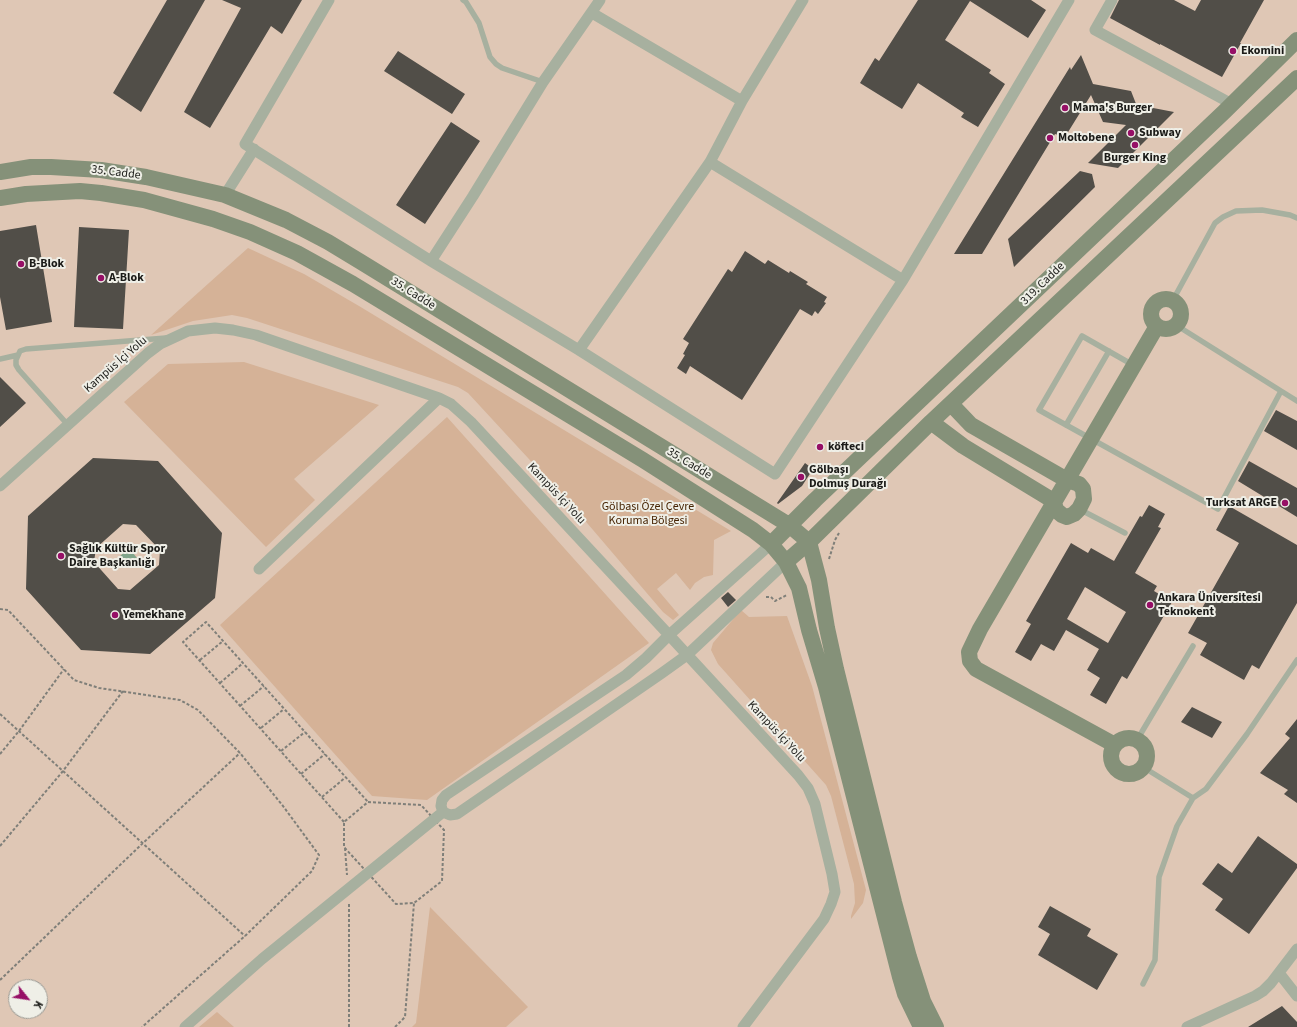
<!DOCTYPE html>
<meta charset="utf-8">
<style>
body{margin:0}
#map{position:relative;width:1297px;height:1027px;overflow:hidden;background:#efefe7;font-family:"Source Sans 3",sans-serif}
canvas{display:block}
.north{position:absolute;left:8px;top:979px;width:40px;height:40px;box-sizing:border-box;background:#efefe7;border:1px solid #9a9a94;border-radius:50%;rotate:120deg;font-size:11px;font-weight:700;line-height:16px;text-align:center;color:#1b1b18}
.north::after{content:'';display:block;margin:auto;width:14px;height:18px;background:#960f66;clip-path:polygon(50% 0,100% 100%,50% 72%,0 100%)}
</style>
<div id="map">
<canvas width="1297" height="1027"></canvas>
<div class="north">K</div>
</div>
<script>
const ctx = document.querySelector('canvas').getContext('2d');
ctx.lineJoin = 'round';
function paint(path, color) { ctx.fillStyle = color; ctx.fill(path, 'evenodd'); }
const shape = rows => new Path2D(rows.map(r => 'M' + r).join(''));
function trace(path, color, width, dash) { ctx.strokeStyle = color; ctx.lineWidth = width; ctx.lineCap = dash ? 'butt' : 'round'; ctx.setLineDash(dash || []); ctx.stroke(path); }
function label(font, color, halo, rows, align = 'center') {
  ctx.font = font + ' "Source Sans 3",sans-serif'; ctx.lineWidth = 4; ctx.setLineDash([]); ctx.textBaseline = 'middle'; ctx.strokeStyle = halo; ctx.fillStyle = color; for (const [text, x, y, turn = 0] of rows) {
    ctx.save(); ctx.translate(x, y); ctx.rotate((+turn || 0) * Math.PI / 180); ctx.textAlign = isNaN(turn) ? turn : align; if (halo) ctx.strokeText(text, 0, 0); ctx.fillText(text, 0, 0); ctx.restore();
  }
}
paint(shape([
 [0,0,1297,0,1297,1027,0,1027],
 [16,987,40,987,40,1011,16,1011]
]), '#dfc7b5');
paint(shape([
 [248,248,304,274,359,306,731,531,714,540,713,575,704,577,695,583,690,590,676,573,657,589,679,615,673,620,663,612,576,510,468,393,458,387,247,318,232,315,193,321,151,335],
 [244,362,379,405,294,479,315,500,266,547,124,402,168,364],
 [447,417,649,643,427,800,372,796,220,625],
 [741,610,749,617,787,616,812,686,866,890,863,903,851,919,851,916,855,903,854,884,831,796,826,785,718,664,711,650,713,643],
 [430,907,528,1007,506,1027,412,1027,416,1023],
 [217,1012,234,1027,199,1027]
]), '#d5b297');
paint(shape([
 [129,548,137,558,127,567,119,557]
]), '#80a48a');
paint(shape([
 [167,0,205,0,141,112,113,93],
 [222,0,302,0,282,34,271,26,210,128,184,112,241,8],
 [918,0,1031,0,1046,10,1028,38,970,1,945,40,991,70,989,73,1005,84,978,127,961,117,964,113,918,83,902,109,860,83,875,58,879,61],
 [1119,0,1174,0,1195,11,1201,0,1264,0,1240,43,1241,43,1222,77,1160,44,1160,45,1110,18],
 [398,51,465,94,452,114,384,71],
 [1081,55,1093,84,1131,91,1140,114,1148,107,1174,112,1118,168,1088,163,1126,125,1103,122,1091,95,1065,137,1055,134,982,254,954,254,1070,67,1071,70],
 [451,122,480,141,425,224,396,205],
 [1080,171,1092,174,1095,187,1014,267,1008,239],
 [36,225,52,322,6,330,0,297,0,231],
 [79,227,129,230,123,329,74,327],
 [745,251,765,264,768,260,789,273,790,271,808,282,806,284,827,297,824,302,826,303,818,314,815,311,812,316,800,309,742,400,690,366,686,374,677,368,685,355,683,354,689,343,683,339,728,269,732,272],
 [0,377,26,403,0,427],
 [1276,410,1297,421,1297,450,1264,431],
 [93,458,158,461,222,533,215,598,150,654,81,650,26,589,28,516],
 [123,524,136,525,160,550,159,565,130,590,118,589,94,562,96,548],
 [1249,461,1297,488,1297,517,1238,481],
 [805,463,813,469,802,486,778,504,777,503],
 [1149,505,1165,514,1158,527,1161,528,1135,573,1157,586,1154,591,1172,602,1127,679,1122,676,1106,704,1090,695,1100,678,1087,670,1099,649,1066,630,1054,651,1041,644,1031,661,1015,652,1031,624,1026,621,1071,543,1088,553,1091,548,1114,561,1140,516,1142,517],
 [1085,587,1126,612,1108,643,1067,619],
 [1229,506,1297,545,1297,603,1259,669,1252,665,1244,680,1200,655,1207,643,1188,633,1239,543,1216,530],
 [728,592,736,600,728,607,721,598],
 [1192,707,1222,722,1212,738,1181,722],
 [1297,719,1297,803,1284,794,1288,790,1260,773,1290,738,1285,734],
 [1258,836,1297,864,1297,868,1249,934,1215,910,1223,899,1202,884,1218,863,1232,873],
 [1050,906,1091,929,1087,936,1118,954,1097,990,1038,955,1050,934,1038,927],
 [1282,1006,1297,1022,1297,1027,1248,1027]
]), '#514e48');
trace(shape([
 [829,559,835,540,839,533],
 [766,597,771,597,775,601,787,595],
 [0,609,8,610,74,680,99,688,180,700,198,710,240,753,283,806,319,855,312,871,245,936,142,1027],
 [200,660,223,641],
 [220,683,243,663],
 [240,706,264,686],
 [0,714,245,936],
 [261,728,284,709],
 [281,751,305,732],
 [0,754,19,731,64,669],
 [301,774,325,754],
 [322,797,346,777],
 [368,802,421,805,444,830,442,881,414,903,396,904,344,847,344,822,368,802],
 [344,822,183,642,206,622,368,802],
 [0,846,63,771,123,691],
 [345,848,347,875],
 [349,904,349,1027],
 [0,980,143,843,240,753],
 [395,1027,405,1017,414,903]
]), '#7f7f79', 2, [3, 2]);
trace(shape([
 [463,0,466,2,479,23,490,57,496,64,502,68,543,82],
 [1173,300,1215,223,1223,217,1236,211,1262,210,1290,215,1297,218],
 [0,359,18,355],
 [1133,365,1082,336,1039,410,1218,509,1281,391,1176,325],
 [1281,391,1297,401],
 [68,425,19,370,16,365,16,360,20,351,26,349,166,338],
 [1066,425,1109,351],
 [1081,510,1125,533],
 [1137,740,1193,646],
 [1143,767,1193,798,1206,789,1247,734,1297,660],
 [1143,984,1155,960,1159,877,1177,826,1193,798]
]), '#a7b09f', 5.5);
trace(shape([
 [329,0,245,144,431,261,579,350,775,474,903,280,1069,0],
 [1112,0,1095,30,1232,104],
 [592,13,742,101],
 [710,162,903,280],
 [225,195,254,149],
 [431,261,473,196,543,82,600,0],
 [579,350,710,162,742,101,803,0],
 [0,486,148,353,160,344,188,331,215,328,233,330,256,335,439,398,451,404,471,422,669,635,798,775,808,788,815,804,832,874,835,892,831,904,824,919,743,1027],
 [771,544,669,635,646,658,626,675,446,795,442,800,441,806,443,812,450,815,457,814,662,673,687,655,786,562],
 [259,569,439,398],
 [1279,973,1297,996],
 [185,1027,262,959,443,812],
 [1187,1027,1255,996,1263,991,1271,983,1297,949]
]), '#a7b09f', 11);
trace(shape([
 [0,172,31,167,51,167,101,170,146,177,225,195,286,220,328,242,361,262,789,525,809,542,819,580,827,628,836,669,894,902,909,957,923,1001,936,1027],
 [0,198,26,194,80,191,101,193,144,200,213,219,250,232,297,253,353,284,643,460,753,530,771,544,786,562,799,588,809,630,826,687,900,977,905,994,921,1027],
 '1151 314a15 15 0 1 1 30 0a15 15 0 1 1-30 0Z',
 [931,422,963,446,1047,497,1054,502,1056,510,1062,515,1067,517,1074,514,1079,509,1084,499,1083,489,1079,484,1067,480,971,425,951,404],
 [771,544,815,500,1224,112,1297,40],
 [786,562,809,542,931,422,1297,78],
 '1111 756a18 18 0 1 1 36 0a18 18 0 1 1-36 0Z',
 [1115,745,976,669,970,661,969,652,980,629,1157,326]
]), '#859179', 16);
for (const [x, y, r, color] of [
 [1233,51,4,"#960f66"],
 [1065,108,4,"#960f66"],
 [1131,133,4,"#960f66"],
 [1050,138,4,"#960f66"],
 [1135,145,4,"#960f66"],
 [21,264,4,"#960f66"],
 [101,278,4,"#960f66"],
 [820,447,4,"#960f66"],
 [801,477,4,"#960f66"],
 [1285,503,4,"#960f66"],
 [61,556,4,"#960f66"],
 [1150,605,4,"#960f66"],
 [115,615,4,"#960f66"]
]) { const dot = new Path2D(); dot.arc(x, y, r, 0, 2 * Math.PI); ctx.fillStyle = color; ctx.fill(dot); trace(dot, '#efefe7', 1.5); }
label('bold 12px', '#1b1b18', '#efefe7', [
 ["Ekomini",1241,51],
 ["Mama's Burger",1073,108],
 ["Subway",1139,133],
 ["Moltobene",1058,138],
 ["Burger King",1135,158,"center"],
 ["B-Blok",29,264],
 ["A-Blok",109,278],
 ["köfteci",828,447],
 ["Gölbaşı",809,470],
 ["Dolmuş Durağı",809,484],
 ["Turksat ARGE",1277,503,"right"],
 ["Sağlık Kültür Spor",69,549],
 ["Daire Başkanlığı",69,563],
 ["Ankara Üniversitesi",1158,598],
 ["Teknokent",1158,612],
 ["Yemekhane",123,615]
], 'left');
label('12px', '#1b1b18', '#efefe7', [
 ["35. Cadde",116,173,7],
 ["319. Cadde",1043,284,-44],
 ["35. Cadde",413,294,32],
 ["Kampüs İçi Yolu",116,365,-41],
 ["35. Cadde",689,464,31],
 ["Kampüs İçi Yolu",556,494,47],
 ["Kampüs İçi Yolu",776,732,47]
]);
label('12px', '#472403', '#efefe7', [
 ["Gölbaşı Özel Çevre",648,507],
 ["Koruma Bölgesi",648,521]
]);
</script>
